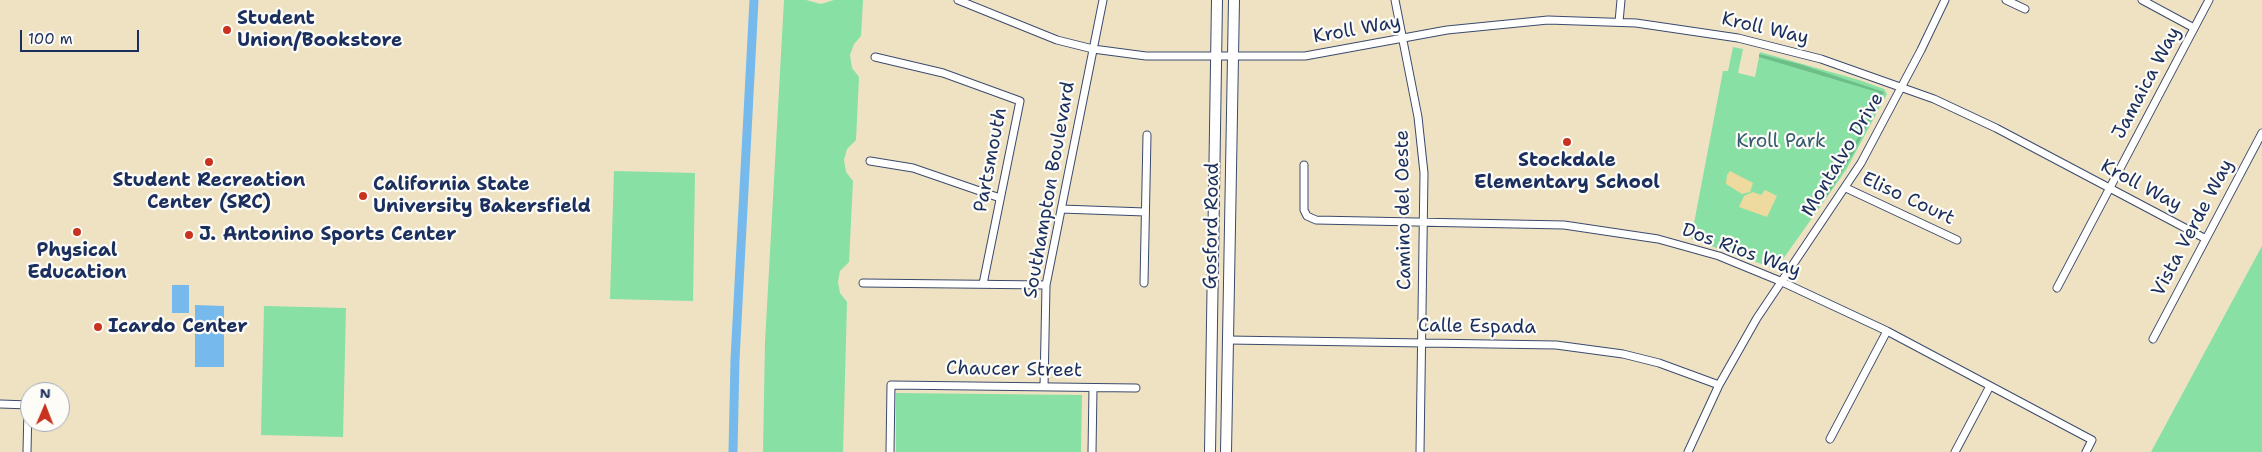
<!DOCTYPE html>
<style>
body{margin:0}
#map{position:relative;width:2262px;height:452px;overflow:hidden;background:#eee2c3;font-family:"Shantell Sans",sans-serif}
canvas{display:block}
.north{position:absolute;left:20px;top:382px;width:50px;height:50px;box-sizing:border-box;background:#fdfcf7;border:1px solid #a3aaba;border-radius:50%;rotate:1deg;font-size:14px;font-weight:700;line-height:20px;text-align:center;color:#1b2f5e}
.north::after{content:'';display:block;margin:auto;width:18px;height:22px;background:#c8321e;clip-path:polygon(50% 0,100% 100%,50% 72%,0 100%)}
.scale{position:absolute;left:20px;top:30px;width:119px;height:22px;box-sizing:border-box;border:2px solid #1b2f5e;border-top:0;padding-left:6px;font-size:15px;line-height:18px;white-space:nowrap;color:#1b2f5e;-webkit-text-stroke:4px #fdfcf7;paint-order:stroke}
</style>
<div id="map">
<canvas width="2262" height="452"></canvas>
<div class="north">N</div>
<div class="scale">100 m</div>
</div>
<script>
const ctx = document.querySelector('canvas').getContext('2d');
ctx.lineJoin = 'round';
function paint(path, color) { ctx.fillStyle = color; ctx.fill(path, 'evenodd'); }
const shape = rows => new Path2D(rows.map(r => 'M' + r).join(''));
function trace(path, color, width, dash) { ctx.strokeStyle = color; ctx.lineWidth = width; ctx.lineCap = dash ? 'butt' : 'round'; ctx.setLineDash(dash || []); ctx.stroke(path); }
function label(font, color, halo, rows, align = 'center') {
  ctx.font = font + ' "Shantell Sans",sans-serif'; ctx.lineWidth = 4.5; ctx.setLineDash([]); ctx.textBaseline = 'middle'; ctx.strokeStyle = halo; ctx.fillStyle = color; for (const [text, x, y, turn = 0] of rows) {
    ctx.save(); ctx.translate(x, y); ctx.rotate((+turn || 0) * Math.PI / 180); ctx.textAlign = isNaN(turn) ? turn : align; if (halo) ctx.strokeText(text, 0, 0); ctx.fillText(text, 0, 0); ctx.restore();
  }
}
paint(shape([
 [784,0,806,0,821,4,834,0,863,0,861,36,854,44,850,55,852,68,859,77,856,140,847,149,844,160,846,172,853,181,849,262,840,271,838,282,840,293,847,302,843,452,763,452,765,342],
 [1733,47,1743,49,1738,73,1755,77,1760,52,1859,80,1884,89,1887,94,1846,170,1776,269,1691,239,1723,71,1728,71],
 [614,171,695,173,693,301,610,299],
 [2262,246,2262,452,2151,452],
 [264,306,346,308,343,437,261,435],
 [896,393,1082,395,1081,452,896,452]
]), '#88e0a4');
paint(shape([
 [1759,54,1799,64,1884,92,1853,154,1826,198,1823,196,1861,133,1880,95,1877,92,1759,57]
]), '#6ebe8a');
paint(shape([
 [1730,171,1753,183,1750,192,1742,194,1726,184,1727,175],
 [1765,190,1777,196,1767,217,1739,207,1744,196,1753,192,1761,195]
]), '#eeda9e');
paint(shape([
 [172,285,189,285,189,313,172,313],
 [195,305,224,306,224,367,195,367]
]), '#76b9ec');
trace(shape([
 [733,452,735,360,754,0]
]), '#76b9ec', 9);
const street = shape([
 [958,0,1057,40,1093,49,1146,56,1305,56,1447,30,1548,20,1636,23,1738,38,1821,59,1934,99,1996,128,2206,239],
 [1395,0,1418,117,1424,173,1420,452],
 [2006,0,2025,9],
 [2142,0,2194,28],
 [1619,22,1621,0],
 [875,57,943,73,1020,101,983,284],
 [870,161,913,168,1000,198],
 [1304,165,1304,210,1307,216,1316,220,1564,225,1658,239,1719,256,1780,281,1887,331,2092,440,2086,452],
 [1846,188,1957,240],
 [1061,209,1145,212],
 [863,283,1046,285],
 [1144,283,1147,135],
 [2057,288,2209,0],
 [2153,339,2262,133],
 [1228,340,1556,345,1623,354,1659,363,1719,385],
 [1044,387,1046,285,1103,0],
 [0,404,30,405],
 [1830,439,1887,331],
 [27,452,28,406],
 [890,452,891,385,1136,388],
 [1092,452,1093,388],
 [1688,452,1719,385,1757,318,1861,163,1921,50,1945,0],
 [1955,452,1990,386]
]);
const secondary = shape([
 [1210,452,1217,0],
 [1226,452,1234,0]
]);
trace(street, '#3b4a6d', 9);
trace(secondary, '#3b4a6d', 12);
trace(street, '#fff', 7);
trace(secondary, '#fff', 10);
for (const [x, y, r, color] of [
 [227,30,5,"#c8321e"],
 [1567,142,5,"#c8321e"],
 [209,162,5,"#c8321e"],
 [363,196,5,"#c8321e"],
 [77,232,5,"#c8321e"],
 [189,235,5,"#c8321e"],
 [98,327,5,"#c8321e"]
]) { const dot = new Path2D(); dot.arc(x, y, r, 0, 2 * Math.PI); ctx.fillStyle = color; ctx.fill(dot); trace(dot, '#fdfcf7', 2); }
label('bold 19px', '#1b2f5e', '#fdfcf7', [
 ["Student",237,19],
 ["Union/Bookstore",237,41],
 ["Stockdale",1567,161,"center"],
 ["Elementary School",1567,183,"center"],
 ["Student Recreation",209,181,"center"],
 ["Center (SRC)",209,203,"center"],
 ["California State",373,185],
 ["University Bakersfield",373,207],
 ["J. Antonino Sports Center",199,235],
 ["Physical",77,251,"center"],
 ["Education",77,273,"center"],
 ["Icardo Center",108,327]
], 'left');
label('19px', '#1b2f5e', '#fdfcf7', [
 ["Kroll Way",1765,29,13],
 ["Kroll Way",1357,30,-10],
 ["Jamaica Way",2147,83,-62],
 ["Montalvo Drive",1843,155,-59],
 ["Partsmouth",991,160,-79],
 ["Kroll Way",2141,186,28],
 ["Southampton Boulevard",1050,190,-80],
 ["Eliso Court",1908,199,25],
 ["Camino del Oeste",1404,210,-91],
 ["Gosford Road",1212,226,-89],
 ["Vista Verde Way",2193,228,-62],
 ["Dos Rios Way",1741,251,20],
 ["Calle Espada",1477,327,1],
 ["Chaucer Street",1014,370,1]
]);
label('19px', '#365b70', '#fdfcf7', [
 ["Kroll Park",1781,142]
]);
</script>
